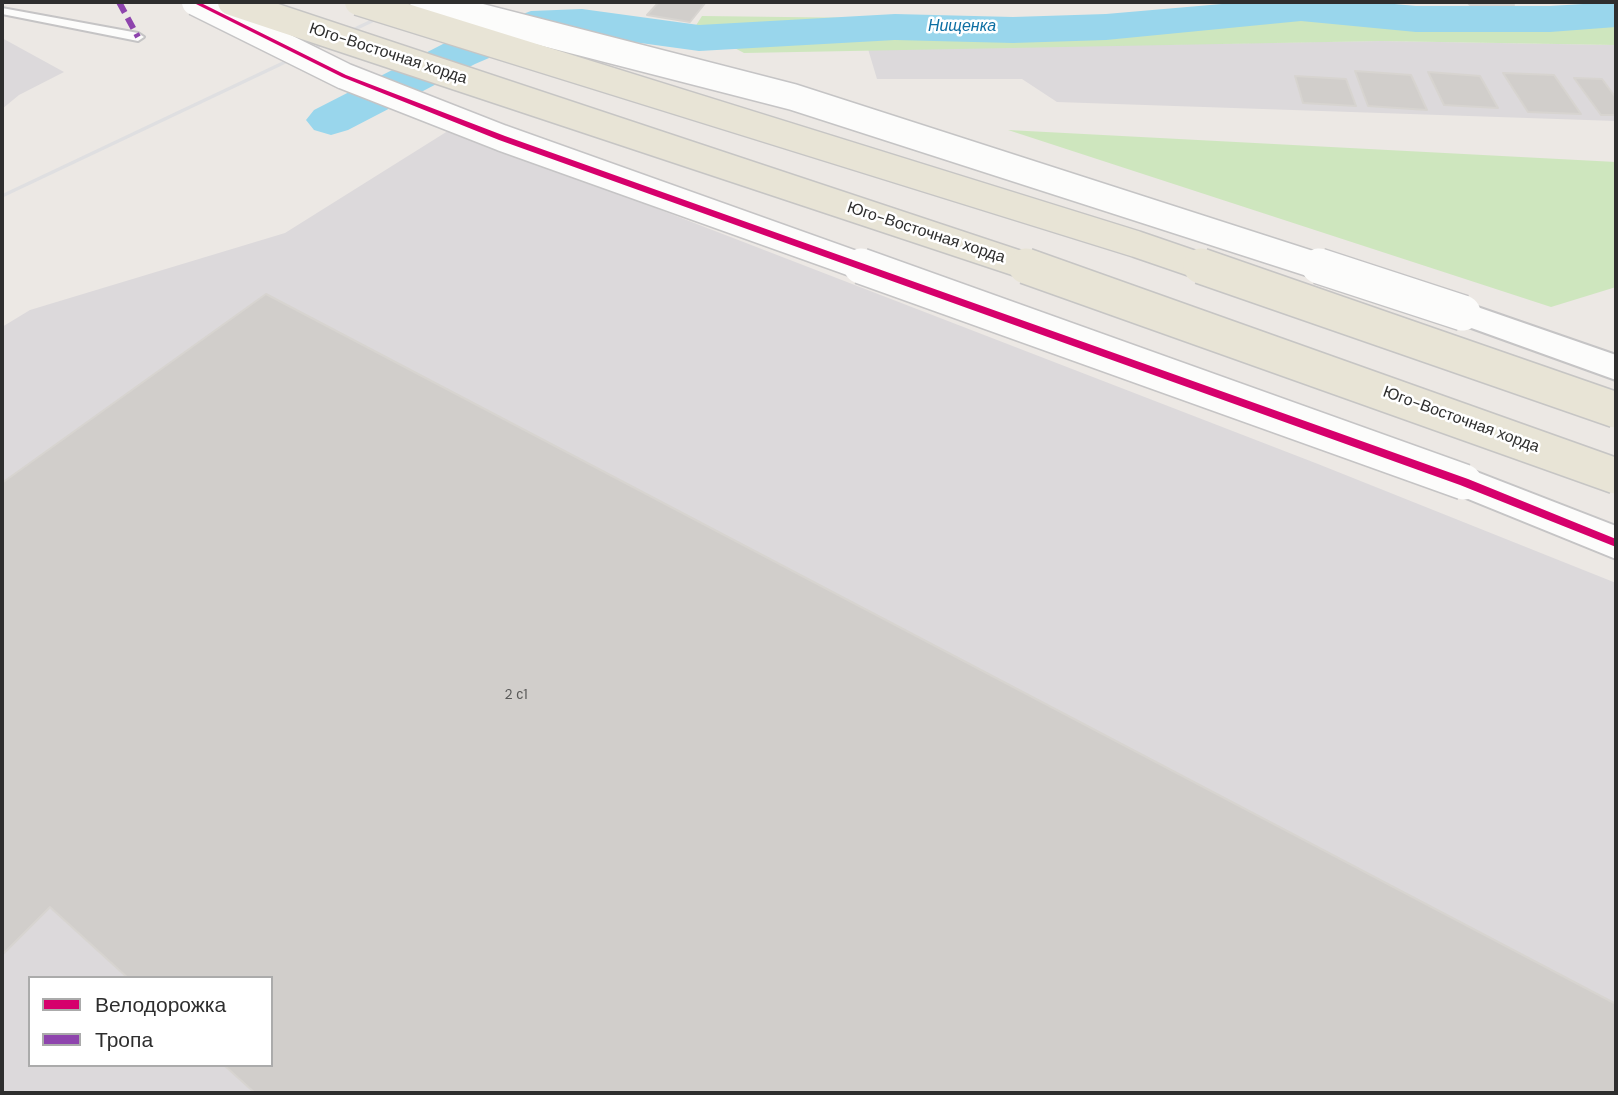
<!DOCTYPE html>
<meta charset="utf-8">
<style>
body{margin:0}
#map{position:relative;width:1618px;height:1095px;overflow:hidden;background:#ece8e4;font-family:"DM Sans",sans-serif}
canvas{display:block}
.frame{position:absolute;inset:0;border:4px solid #2e2e2e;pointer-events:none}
.legend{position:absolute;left:28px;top:976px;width:245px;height:91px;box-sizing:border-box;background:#fff;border:2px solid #ababab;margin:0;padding:9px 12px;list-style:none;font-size:21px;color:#2e2e2e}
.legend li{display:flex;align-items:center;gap:14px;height:35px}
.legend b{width:35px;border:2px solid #ababab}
</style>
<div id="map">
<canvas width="1618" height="1095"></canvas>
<div class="frame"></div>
<ul class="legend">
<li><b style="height:9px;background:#d6006c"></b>Велодорожка</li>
<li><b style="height:9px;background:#8e44ad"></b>Тропа</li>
</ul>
</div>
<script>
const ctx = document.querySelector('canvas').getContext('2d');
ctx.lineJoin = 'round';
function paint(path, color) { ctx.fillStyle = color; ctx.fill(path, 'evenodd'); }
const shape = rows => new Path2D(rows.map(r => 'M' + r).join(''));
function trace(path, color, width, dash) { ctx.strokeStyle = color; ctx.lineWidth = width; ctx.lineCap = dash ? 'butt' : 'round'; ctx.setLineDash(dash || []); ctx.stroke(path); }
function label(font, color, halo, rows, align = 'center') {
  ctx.font = font + ' "DM Sans",sans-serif'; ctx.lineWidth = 5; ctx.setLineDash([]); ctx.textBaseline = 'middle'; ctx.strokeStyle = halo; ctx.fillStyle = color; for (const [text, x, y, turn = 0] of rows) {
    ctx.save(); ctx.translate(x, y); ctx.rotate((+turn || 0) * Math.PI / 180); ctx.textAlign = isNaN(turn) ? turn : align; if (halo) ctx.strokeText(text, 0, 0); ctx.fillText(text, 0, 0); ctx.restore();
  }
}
paint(shape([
 [2,38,64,72,19,95,2,109],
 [1381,41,1616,45,1616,121,1057,102,1022,79,877,79,868,49],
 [451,129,1318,464,1616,583,1616,1093,2,1093,2,327,30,310,285,233],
 [30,978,271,978,271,1065,30,1065]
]), '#dcd9db');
paint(shape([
 [1616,3,1616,45,1381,41,744,53,695,27,702,16,1034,20,1547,9],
 [1008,130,1616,162,1616,287,1551,307]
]), '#cee6be');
paint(shape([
 [1245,2,1373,2,1416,6,1550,6,1616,2,1616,27,1550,32,1416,32,1301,21,1106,40,1013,43,895,40,699,51,582,35,538,37,475,64,348,130,331,135,314,130,306,120,314,110,443,44,531,11,582,9,699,25,895,14,1013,17,1106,14,1245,2]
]), '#99d6ec');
const building = shape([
 [659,2,706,2,690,22,647,15,659,2],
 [1467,2,1511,2,1514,5,1470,5,1467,2],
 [1355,71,1411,75,1427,110,1368,106,1355,71],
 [1428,72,1480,76,1498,108,1444,105,1428,72],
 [1503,73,1554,75,1581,114,1528,112,1503,73],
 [1295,76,1346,79,1356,106,1303,103,1295,76],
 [1574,78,1602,79,1616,98,1616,115,1601,115,1574,78],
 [266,294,1616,1004,1616,1093,255,1093,224,1065,271,1065,271,978,128,978,50,907,2,955,2,483,266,294]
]);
paint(building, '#d1cecb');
trace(building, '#d7d4d0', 2);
const lane = shape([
 [2,8,138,33,144,37,138,41,2,14,2,8]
]);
const secondary = shape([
 [1463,302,1616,355,1616,380,1452,321,1447,313,1452,305,1463,302],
 [1464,467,1616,526,1616,559,1451,492,1446,482,1451,472,1464,467]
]);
trace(lane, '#c5c4c5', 4);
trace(secondary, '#c5c4c5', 4);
paint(lane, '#fcfcfb');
paint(secondary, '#fcfcfb');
trace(shape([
 [435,9,452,2],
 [2,196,412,2]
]), '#dfdfe1', 3.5);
const secondaryBridgeFar1 = shape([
 [195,2,344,76,502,138,866,268],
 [423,2,793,97,1324,268]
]);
const secondaryBridge = shape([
 [861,266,1464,482],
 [1319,266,1463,313]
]);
const primaryBridgeFar1 = shape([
 [231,2,1032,268],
 [358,2,1136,244,1206,268]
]);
const primaryBridge = shape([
 [1026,266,1616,476],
 [1201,266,1616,410]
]);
trace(secondaryBridgeFar1, '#c5c4c5', 29, []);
trace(secondaryBridge, '#c5c4c5', 38, []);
trace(primaryBridgeFar1, '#c6c5c4', 29, []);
trace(primaryBridge, '#c6c5c4', 38, []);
trace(secondaryBridgeFar1, '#fcfcfb', 26);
trace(secondaryBridge, '#fcfcfb', 35);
trace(primaryBridgeFar1, '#e8e4d6', 26);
trace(primaryBridge, '#e8e4d6', 35);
trace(shape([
 [119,2,138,37]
]), '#8e44ad', 6, [12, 6]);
paint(shape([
 [192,2,199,2,346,75,505,136,1468,479,1616,539,1616,547,1460,485,499,140,342,77,192,2]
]), '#d6006c');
label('14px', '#585857', null, [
 ["2 с1",516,695]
]);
label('italic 16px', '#0d6fa3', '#fff', [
 ["Нищенка",962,27]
]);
label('16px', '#2e2e2e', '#fff', [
 ["Юго-Восточная хорда",388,54,18],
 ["Юго-Восточная хорда",926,233,18],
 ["Юго-Восточная хорда",1461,420,20]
]);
</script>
